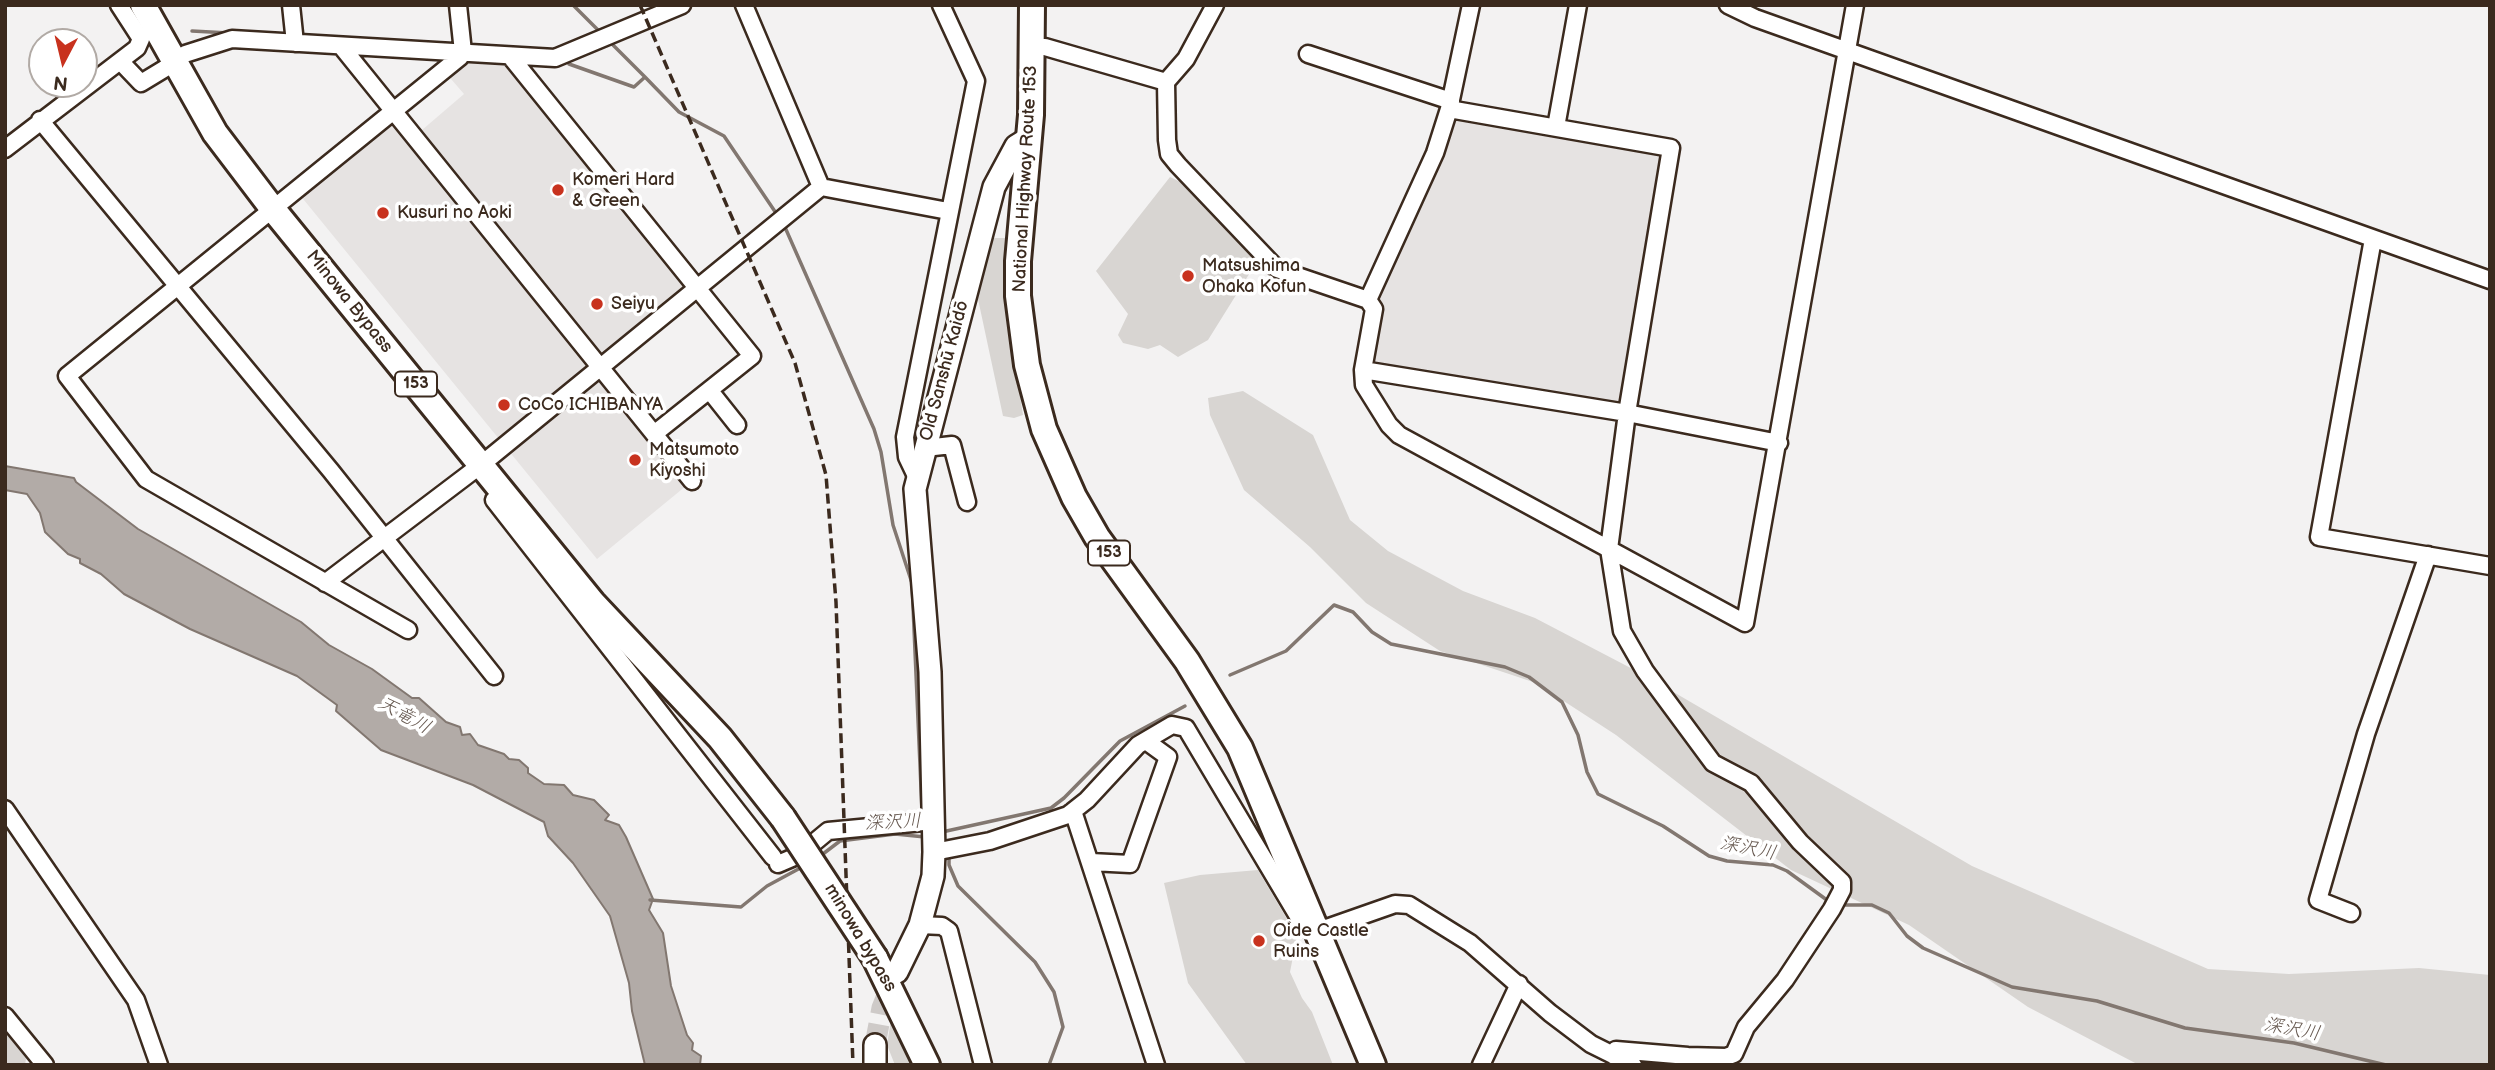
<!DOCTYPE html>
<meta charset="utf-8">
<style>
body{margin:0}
#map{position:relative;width:2495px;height:1070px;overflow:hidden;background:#f3f2f2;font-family:"Balsamiq Sans",sans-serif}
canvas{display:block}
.frame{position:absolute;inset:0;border:7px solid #3b2a1e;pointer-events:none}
.north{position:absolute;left:28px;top:28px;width:70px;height:70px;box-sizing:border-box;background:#fff;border:2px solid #b1aaa5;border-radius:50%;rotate:187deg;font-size:19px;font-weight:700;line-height:28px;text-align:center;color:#3b2a1e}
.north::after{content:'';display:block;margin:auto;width:24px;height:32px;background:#c8321e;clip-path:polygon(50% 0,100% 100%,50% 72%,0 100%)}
</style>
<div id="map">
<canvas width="2495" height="1070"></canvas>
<div class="frame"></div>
<div class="north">N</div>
</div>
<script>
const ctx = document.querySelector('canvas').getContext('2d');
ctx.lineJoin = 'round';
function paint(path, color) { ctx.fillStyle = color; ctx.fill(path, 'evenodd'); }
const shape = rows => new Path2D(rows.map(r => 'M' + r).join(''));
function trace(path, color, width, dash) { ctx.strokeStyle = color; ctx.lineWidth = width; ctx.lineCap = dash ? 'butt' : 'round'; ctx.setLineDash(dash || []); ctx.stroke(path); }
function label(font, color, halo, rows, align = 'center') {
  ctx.font = font + ' "Balsamiq Sans","Klee One",sans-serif'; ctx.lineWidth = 7; ctx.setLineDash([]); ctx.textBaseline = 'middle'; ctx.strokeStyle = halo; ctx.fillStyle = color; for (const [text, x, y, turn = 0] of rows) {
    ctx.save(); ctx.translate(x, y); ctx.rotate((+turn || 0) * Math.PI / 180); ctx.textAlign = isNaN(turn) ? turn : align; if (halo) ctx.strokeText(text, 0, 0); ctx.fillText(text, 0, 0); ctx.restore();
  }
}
paint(shape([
 [471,58,507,60,695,288,600,368,692,481,597,559,295,189,394,111,415,136,464,94,445,72],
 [1449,109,1671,148,1627,413,1364,370,1368,300]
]), '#e6e3e2');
paint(shape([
 [1170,177,1191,187,1250,251,1256,263,1208,340,1178,357,1160,345,1148,349,1123,343,1118,335,1128,314,1096,271],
 [988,238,1007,238,1006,308,1023,415,1014,418,1003,416,978,299],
 [1243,391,1313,435,1350,520,1388,551,1463,591,1535,618,1646,676,1972,866,2208,969,2289,974,2419,968,2490,975,2490,1065,2139,1065,2028,1007,1909,925,1791,870,1616,735,1536,683,1440,651,1366,603,1310,547,1244,490,1210,415,1208,398],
 [1258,870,1297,936,1290,972,1302,998,1312,1012,1333,1065,1247,1065,1188,983,1164,883,1200,875],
 [893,1007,918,1065,895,1065,887,1045],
 [5,1028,26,1059,25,1065,5,1065]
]), '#d8d5d2');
const water = shape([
 [5,466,74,478,76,482,138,529,301,622,329,645,372,669,412,698,419,698,446,722,460,727,462,735,470,734,478,745,504,754,509,759,519,760,528,768,528,773,544,784,564,785,573,795,594,800,609,815,605,820,619,825,626,837,653,899,649,910,663,933,671,986,687,1035,693,1043,692,1050,701,1056,700,1065,645,1065,632,1011,629,983,610,916,573,863,548,836,544,822,473,785,381,750,336,711,337,705,297,676,190,629,124,594,101,574,80,563,80,559,68,554,45,532,40,513,27,494,5,490,5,466]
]);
paint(water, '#b2aba7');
trace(water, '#827770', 2);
trace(shape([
 [573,5,600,32],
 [192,31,229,33],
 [613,45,645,77],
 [569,64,634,87,645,77,679,112,724,136,778,216],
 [784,225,874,429,881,452,893,525,912,583,922,811],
 [1230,675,1286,651,1334,605,1353,612,1372,632,1391,644,1505,667,1529,677,1562,702,1578,735,1587,772,1598,794,1663,826,1709,856,1727,861,1773,865,1787,871,1831,903],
 [942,832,1051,808,1064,798,1120,741,1185,706],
 [949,855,949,865,958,886,1035,962,1054,992,1063,1027,1049,1065],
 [819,857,840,841,895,834,925,837],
 [650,900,741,907,767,886,804,866],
 [1842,905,1872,905,1889,913,1907,936,1923,948,2012,987,2097,1001,2185,1028,2294,1043,2386,1065]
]), '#827770', 3.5);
trace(shape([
 [875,1045,882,1008,895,976]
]), '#cecac8', 21, [21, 10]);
const minor = shape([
 [119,5,141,39,137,48,120,61,141,83,174,63],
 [291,5,295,43],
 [744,5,821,187,948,211],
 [1728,5,1755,18,2490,280],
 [341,46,692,481],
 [1033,47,1045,47,1166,82,1167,140,1169,154,1178,165,1277,269,1368,300,1374,309,1363,370,1364,385,1389,425,1399,435,1745,623,1855,5],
 [185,54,232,39,555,58,682,5],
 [1308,54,1451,101],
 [510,56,752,356,654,434],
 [1166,82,1186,59,1215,5],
 [1449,109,1671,148,1627,413,1609,549,1622,631,1645,671,1713,763,1751,783,1800,842,1842,882,1842,890,1832,909,1785,980,1746,1027,1734,1054,1726,1057,1688,1056,1616,1050,1614,1056],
 [40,120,331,471,494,676],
 [1556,127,1578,5],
 [5,149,120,61],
 [2373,239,2319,537,2490,566],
 [1368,300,1435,153,1449,109,1471,5],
 [1363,370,1627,413,1779,443],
 [710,391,737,425],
 [925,448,952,445,967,502],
 [917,478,907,457,905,437,976,81,941,5],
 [494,500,773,857],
 [325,583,482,464,821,187],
 [408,630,146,479,67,376,460,57,463,52,458,5],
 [5,809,136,1000,159,1065],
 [1073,811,1156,1065],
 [934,852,990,841,1068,815,1087,800,1138,745,1172,725,1186,728,1305,928,1318,931,1395,904,1409,905,1470,943,1550,1013,1591,1044,1633,1065],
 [1091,862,1130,864,1168,757,1146,741],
 [778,864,799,855,828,831,934,821],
 [2351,913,2318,900,2366,734,2428,555],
 [920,925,942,926,949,931,983,1065],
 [5,1016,45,1065],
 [1481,1065,1519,984]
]);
const major = shape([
 [897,972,920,925,933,876,934,852,930,672,915,489,994,187,1016,146,1029,138],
 [875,1045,875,1065]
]);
const highway = shape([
 [143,5,215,133,272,208,593,603,720,738,783,818],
 [1032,5,1031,115,1018,261,1018,296,1027,365,1044,429,1074,497,1097,537,1187,661,1240,748,1373,1065],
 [875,958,927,1065]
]);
trace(minor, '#3b2a1e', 21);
trace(major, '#3b2a1e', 26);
trace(highway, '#3b2a1e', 30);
trace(minor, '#fff', 16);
trace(major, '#fff', 21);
trace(highway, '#fff', 24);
trace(shape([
 [640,5,795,363,826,475,836,602,853,1065]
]), '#3b2a1e', 3.5, [10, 5]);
const highwayBridge = shape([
 [783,818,875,958]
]);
trace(highwayBridge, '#3b2a1e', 30, []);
trace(highwayBridge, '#fff', 24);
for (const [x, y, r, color] of [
 [558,190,7,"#c8321e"],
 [383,213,7,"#c8321e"],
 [1188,276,7,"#c8321e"],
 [597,304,7,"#c8321e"],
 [504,405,7,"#c8321e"],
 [635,460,7,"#c8321e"],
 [1259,941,7,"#c8321e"]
]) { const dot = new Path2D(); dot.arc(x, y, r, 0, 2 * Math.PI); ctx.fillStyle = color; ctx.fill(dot); trace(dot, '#fff', 2.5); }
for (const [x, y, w] of [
 [416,384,42],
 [1109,553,42]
]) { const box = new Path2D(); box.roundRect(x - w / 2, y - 12.5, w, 25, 5); ctx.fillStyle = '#fff'; ctx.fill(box); trace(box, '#3b2a1e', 2); }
label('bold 16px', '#3b2a1e', null, [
 ["153",416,384],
 ["153",1109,553]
]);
label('18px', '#3b2a1e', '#fff', [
 ["National Highway Route 153",1026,179,-87],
 ["Minowa Bypass",349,302,51],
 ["Old Sanshū Kaidō",945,371,-75],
 ["minowa bypass",860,938,59]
]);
label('18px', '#3b2a1e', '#fff', [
 ["Komeri Hard",572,180],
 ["& Green",572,201],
 ["Kusuri no Aoki",397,213],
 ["Matsushima",1202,266],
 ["Ohaka Kofun",1202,287],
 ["Seiyu",611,304],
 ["CoCo ICHIBANYA",518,405],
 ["Matsumoto",649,450],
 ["Kiyoshi",649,471],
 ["Oide Castle",1273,931],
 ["Ruins",1273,952]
], 'left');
label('italic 19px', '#65574e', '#fff', [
 ["天竜川",404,716,29],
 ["深沢川",893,823,-3],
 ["深沢川",1748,849,11],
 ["深沢川",2292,1030,10]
]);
</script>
